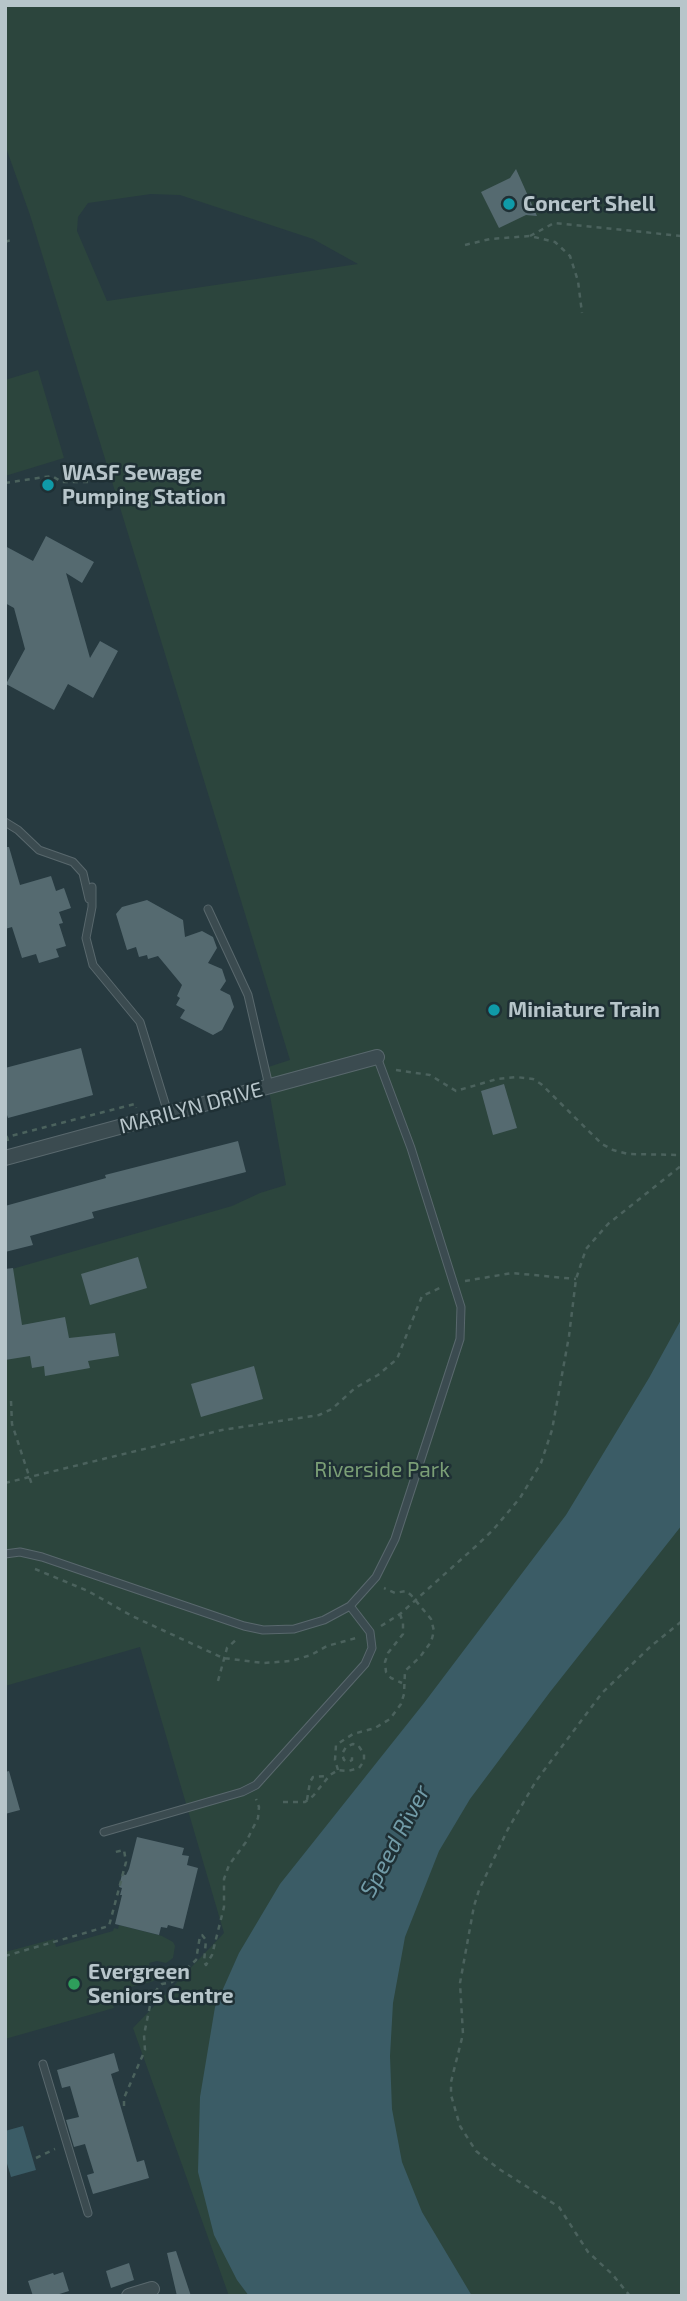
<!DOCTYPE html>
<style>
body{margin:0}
#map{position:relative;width:687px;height:2301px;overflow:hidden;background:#273a40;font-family:"Exo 2",sans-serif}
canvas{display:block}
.frame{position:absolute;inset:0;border:7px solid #b7c5ca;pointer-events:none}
</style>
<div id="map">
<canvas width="687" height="2301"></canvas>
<div class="frame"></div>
</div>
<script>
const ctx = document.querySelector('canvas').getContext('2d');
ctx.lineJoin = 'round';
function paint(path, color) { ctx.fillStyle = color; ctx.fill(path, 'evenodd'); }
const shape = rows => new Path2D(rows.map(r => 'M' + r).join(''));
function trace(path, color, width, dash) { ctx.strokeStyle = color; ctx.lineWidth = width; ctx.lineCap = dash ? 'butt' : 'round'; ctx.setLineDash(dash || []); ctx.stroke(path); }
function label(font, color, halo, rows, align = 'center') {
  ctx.font = font + ' "Exo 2",sans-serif'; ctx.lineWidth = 5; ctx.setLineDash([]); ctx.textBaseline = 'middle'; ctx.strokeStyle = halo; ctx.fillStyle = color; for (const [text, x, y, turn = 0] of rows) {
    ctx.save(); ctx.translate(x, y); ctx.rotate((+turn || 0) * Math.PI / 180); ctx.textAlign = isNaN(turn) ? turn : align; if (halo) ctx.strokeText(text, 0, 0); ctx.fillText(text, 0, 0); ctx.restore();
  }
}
paint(shape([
 [5,5,682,5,682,2296,229,2296,133,2028,224,1933,140,1647,5,1686,5,1271,232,1206,260,1193,286,1185,265,1068,290,1060,30,215,5,145],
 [151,194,180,195,313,239,358,264,107,301,77,231,78,217,88,203],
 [38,370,64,458,5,476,5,380],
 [119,1925,162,1936,173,1942,175,1946,173,1958,166,1963,157,1961,149,1963,154,1981,131,1987,133,1995,112,2001,114,2008,5,2039,5,1952,54,1939,56,1947,113,1931,114,1928,118,1929]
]), '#2c453d');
paint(shape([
 [682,1318,682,1525,550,1692,470,1799,439,1851,405,1937,393,2003,390,2056,392,2109,402,2162,422,2212,472,2296,249,2296,237,2280,214,2235,198,2172,200,2097,215,2007,239,1953,280,1884,424,1703,566,1515,649,1378],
 [23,2126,36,2170,11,2177,5,2157,5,2131]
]), '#3b5c66');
paint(shape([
 [516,169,537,216,526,215,499,228,481,192,510,178],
 [46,536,94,562,82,583,66,573,90,658,100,641,118,651,93,698,68,684,54,710,6,684,25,649,14,608,5,603,5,546,33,561],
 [5,847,9,847,20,885,51,876,56,891,64,888,71,908,59,912,63,923,59,924,66,946,56,949,59,957,39,963,36,954,22,958,12,927,5,929],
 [147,900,183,920,185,937,202,931,213,937,217,948,208,963,222,969,226,981,220,990,230,995,234,1007,222,1030,213,1035,180,1018,185,1010,176,1005,180,998,177,996,182,985,158,956,148,959,147,955,139,957,136,947,127,950,116,914,122,907],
 [81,1048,93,1095,8,1118,5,1109,5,1068],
 [504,1084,517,1128,493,1135,481,1091],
 [238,1141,246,1172,92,1212,94,1218,30,1236,33,1245,5,1252,5,1206,106,1178,105,1175],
 [138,1257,147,1288,90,1305,81,1274],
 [13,1268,22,1325,65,1317,69,1338,115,1333,119,1356,88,1361,90,1368,45,1376,44,1366,32,1368,30,1356,5,1360,5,1269],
 [254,1366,263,1399,201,1417,191,1384],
 [9,1771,20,1810,5,1814,5,1772],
 [137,1837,184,1848,182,1855,189,1856,187,1865,198,1868,183,1929,168,1925,167,1928,161,1927,159,1935,115,1924,122,1895,120,1895,122,1888,119,1887,122,1874,126,1875,129,1869],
 [114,2053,119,2071,111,2074,137,2162,144,2160,149,2178,93,2194,87,2175,94,2173,85,2144,74,2147,66,2120,79,2117,70,2086,62,2088,57,2070],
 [176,2251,191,2296,177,2296,167,2253],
 [129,2263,134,2280,111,2288,106,2271],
 [63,2272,69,2291,53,2296,33,2296,28,2281,53,2273,54,2275]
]), '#556a70');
const lane = shape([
 [5,822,18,830,39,850,73,862,83,873,89,899],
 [92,887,92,907,86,938,93,965,140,1022,168,1113],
 [208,909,248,995,269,1086],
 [5,1554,20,1552,42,1557,244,1626,263,1630,294,1629,324,1620,350,1606,376,1577,395,1539,460,1339,461,1307,411,1148,377,1057],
 [104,1832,242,1792,256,1785,365,1664,372,1648,370,1632,350,1606],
 [43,2064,88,2213]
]);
const street = shape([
 [5,1158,377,1057],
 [129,2296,152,2289]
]);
trace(lane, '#59686d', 9);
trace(street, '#59686d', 16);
trace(shape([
 [530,236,554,223,682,236],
 [5,242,14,239],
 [465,245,490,239,530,236,555,242,570,256,578,281,582,313],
 [5,483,52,476,62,482,91,482],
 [396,1070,430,1075,456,1091,497,1079,516,1077,533,1079,541,1084,602,1144,613,1150,628,1154,682,1155],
 [8,1141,7,1137,135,1104,136,1108],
 [465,1281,512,1273,576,1279],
 [11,1401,12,1424,32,1485],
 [5,1483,222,1430,319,1415,332,1409,355,1388,378,1375,397,1359,422,1296,442,1287],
 [35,1569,88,1591,132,1616,223,1658,263,1663,291,1661,311,1655,327,1646,360,1637],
 [400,1614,403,1623,403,1634,388,1653,385,1662,386,1672,391,1678,402,1683],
 [381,1626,400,1614,475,1547,493,1530,520,1498,541,1463,552,1430,569,1336,576,1279,586,1249,608,1224,682,1165],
 [218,1681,227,1648,238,1638],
 [338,1770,335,1760,336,1745,353,1734,375,1728,390,1719,401,1704,404,1694,405,1671,420,1657,431,1642,434,1631,431,1619,411,1595,406,1591,395,1593,384,1588],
 [307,1800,310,1782,313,1777,327,1776],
 [283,1802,305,1802,313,1796,330,1775,338,1770,348,1771,359,1768,364,1761,364,1754,358,1745,353,1744,346,1747,342,1754,344,1760,348,1762,352,1760,352,1755],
 [5,1956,109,1926,126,1862,124,1850,111,1853],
 [124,2106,124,2098,145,2050,144,2035,152,1996,158,1988,162,1984,172,1982,196,1960,200,1936,202,1935,206,1940,204,1962,206,1965,212,1955,224,1907,224,1879,229,1865,246,1842,258,1818,259,1807,256,1799],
 [36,2158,55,2149],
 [630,2296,612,2274,588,2252,559,2207,499,2169,476,2151,460,2126,451,2095,451,2082,463,2034,460,1983,474,1906,479,1890,508,1829,536,1781,602,1693,650,1647,682,1621]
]), '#4b625d', 2.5, [5, 5]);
trace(lane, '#3b4b50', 7);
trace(street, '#3b4b50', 14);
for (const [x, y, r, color] of [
 [509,204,7,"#0f9aa8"],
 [48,485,7,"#0f9aa8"],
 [494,1010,7,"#0f9aa8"],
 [74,1984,7,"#2e9e5b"]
]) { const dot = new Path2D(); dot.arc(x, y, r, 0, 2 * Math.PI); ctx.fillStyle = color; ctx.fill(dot); trace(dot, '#1f3035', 2.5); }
label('bold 21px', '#b7c5ca', '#1f3035', [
 ["Concert Shell",523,204],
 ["WASF Sewage",62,473],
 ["Pumping Station",62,497],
 ["Miniature Train",508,1010],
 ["Evergreen",88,1972],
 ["Seniors Centre",88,1996]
], 'left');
label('21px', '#b7c5ca', '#1f3035', [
 ["MARILYN DRIVE",191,1108,-15]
]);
label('21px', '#7b9f76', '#1f3035', [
 ["Riverside Park",382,1470]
]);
label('italic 23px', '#729ca8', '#1f3035', [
 ["Speed River",395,1841,-62]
]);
</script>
